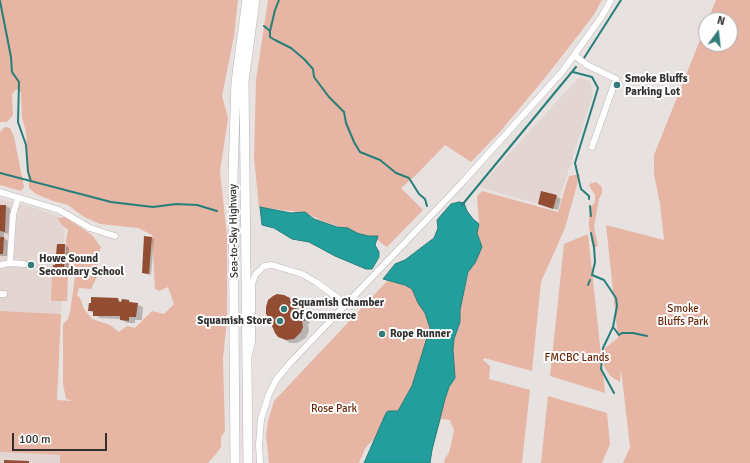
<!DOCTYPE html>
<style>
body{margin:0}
#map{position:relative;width:750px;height:463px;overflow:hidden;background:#e7e2e0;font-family:Signika,sans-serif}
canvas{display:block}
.north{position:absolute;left:698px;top:12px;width:40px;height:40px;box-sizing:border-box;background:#fff;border:1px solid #adacac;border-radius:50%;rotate:15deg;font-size:11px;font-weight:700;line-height:16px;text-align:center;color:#32302f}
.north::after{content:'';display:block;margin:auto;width:14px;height:18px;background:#337c7a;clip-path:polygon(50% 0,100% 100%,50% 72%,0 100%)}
.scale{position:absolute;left:12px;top:433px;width:95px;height:18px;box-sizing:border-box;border:2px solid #32302f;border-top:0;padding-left:5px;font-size:12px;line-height:14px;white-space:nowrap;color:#32302f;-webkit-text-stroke:3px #fff;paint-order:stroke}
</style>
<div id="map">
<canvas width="750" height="463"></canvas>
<div class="north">N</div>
<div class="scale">100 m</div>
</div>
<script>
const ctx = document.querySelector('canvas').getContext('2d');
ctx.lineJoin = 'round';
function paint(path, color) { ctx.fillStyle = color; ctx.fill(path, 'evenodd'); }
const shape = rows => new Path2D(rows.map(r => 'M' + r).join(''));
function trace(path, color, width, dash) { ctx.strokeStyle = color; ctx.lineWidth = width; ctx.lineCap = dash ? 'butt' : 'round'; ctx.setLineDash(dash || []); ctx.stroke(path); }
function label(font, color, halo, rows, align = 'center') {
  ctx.font = font + ' Signika,sans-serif'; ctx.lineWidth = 4; ctx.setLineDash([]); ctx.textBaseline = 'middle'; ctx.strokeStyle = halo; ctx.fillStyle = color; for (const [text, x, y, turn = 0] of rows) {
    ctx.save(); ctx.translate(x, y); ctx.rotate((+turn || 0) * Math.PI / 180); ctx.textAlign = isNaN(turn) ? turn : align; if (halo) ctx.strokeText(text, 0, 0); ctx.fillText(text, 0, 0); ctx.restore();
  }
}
paint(shape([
 [579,77,590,81,593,95,556,209,479,187],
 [0,199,36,208,65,219,61,314,0,311],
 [0,452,60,455,60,463,0,463]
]), '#e3d5d1');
paint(shape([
 [0,0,238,0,234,36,222,96,228,118,220,171,227,236,227,320,223,358,225,431,221,437,221,447,216,454,208,463,60,463,60,455,0,452,0,311,61,314,57,400,72,401,66,399,63,384,63,324,68,319,70,312,75,277,73,273,68,274,66,272,66,240,68,230,61,224,58,218,65,217,92,235,101,247,98,256,97,277,91,289,79,288,77,295,80,298,84,309,92,319,110,325,119,332,127,326,135,328,152,311,164,314,174,304,168,287,159,291,155,289,152,235,138,228,100,224,84,217,68,205,53,201,36,194,29,188,26,132,22,118,21,92,17,89,12,94,13,115,7,122,0,122],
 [268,0,602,0,593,16,548,74,499,133,471,162,445,145,417,174,401,188,423,210,387,247,376,239,322,221,306,213,259,207,254,158,256,80],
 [716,0,750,0,750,463,623,463,630,447,621,369,620,382,610,376,604,366,605,348,618,338,606,225,664,240,660,204,654,174,654,155,706,25,706,44,730,44,730,20,708,20],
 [5,127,10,128,14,137,24,187,21,191,0,185,0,132],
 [580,174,565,228,541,282,532,371,484,358,483,360,490,366,489,379,530,390,522,463,444,463,445,458,449,453,454,430,450,420,441,419,432,450,430,463,379,463,444,403,449,387,455,378,453,349,454,339,460,322,460,310,469,271,474,264,481,244,477,233,439,217,451,204,459,202,464,203,467,211,473,219,479,223,477,196,482,191,558,212,569,176],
 [596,182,602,187,602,193,599,199,594,227,598,246,593,248,589,228,589,209,595,202,595,195,591,189,589,184],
 [588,234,605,392,605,393,550,376,564,244],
 [52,274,68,275,67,301,51,301],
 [391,277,415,289,435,327,417,390,364,463,375,438,366,447,359,463,269,463,266,435,268,421,274,401],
 [548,396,607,413,610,444,602,463,541,463]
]), '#e6b5a3');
const water = shape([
 [459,202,464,203,467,211,473,219,479,224,477,233,482,247,475,263,468,272,460,310,460,322,454,339,453,349,455,378,449,387,445,399,432,450,430,463,364,463,386,413,388,411,398,411,412,386,430,328,425,313,418,303,412,289,405,285,383,279,395,264,405,260,434,238,438,228,437,220,451,204,459,202],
 [260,207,291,213,305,212,314,219,337,227,348,228,357,233,368,236,378,236,375,245,379,252,379,257,372,269,366,269,335,256,309,242,292,239,274,228,262,225,260,207]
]);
paint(water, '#229f9c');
trace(water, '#277e7b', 1);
paint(shape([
 [556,196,561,199,558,210,539,204],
 [0,206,6,206,10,208,9,234,4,233,4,238,8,241,7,256,0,256],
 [151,238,154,239,151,275,146,274,143,273],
 [65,245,69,248,68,277,58,276,53,274],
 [284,296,296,303,300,311,305,315,310,324,308,324,309,331,306,338,297,343,290,343,277,335,275,320,270,317],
 [117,299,122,302,129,301,143,307,142,320,135,320,135,323,127,323,121,319,100,318,89,310]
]), '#0003');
trace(shape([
 [279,0,275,10,270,31,270,37,275,40,291,48,304,59,313,69,314,77,329,97,344,112,346,123,354,142,360,152,380,160,396,173,409,178,419,194,425,199,427,206],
 [0,1,11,57,12,72,19,82,18,122,26,145,28,172,31,181],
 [264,26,270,31],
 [584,58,621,0],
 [573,72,592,77,598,88,575,163,581,189,589,196,589,199],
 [0,173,111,202,153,207,176,204,197,205,217,211],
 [462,205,576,67],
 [590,206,591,216],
 [591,233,594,247,595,262,592,275,604,280,616,298,617,306,613,327,603,348,601,369,614,393],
 [588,285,590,280],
 [613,327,619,335,622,333,633,333,647,336]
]), '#277e7b', 2);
paint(shape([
 [541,191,557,195,553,209,538,204],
 [0,205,6,205,5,232,0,231],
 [144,236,152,237,149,274,142,273],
 [0,237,4,237,3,254,0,254],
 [57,244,65,244,64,275,52,275,53,265,55,265],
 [277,294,284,295,290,298,294,307,299,310,304,317,305,321,302,321,303,327,301,332,294,339,286,340,278,337,275,333,272,326,272,320,275,319,269,318,266,314,266,307,268,300,273,296],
 [91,297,118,298,119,302,121,302,122,299,129,300,129,302,138,303,136,317,129,317,129,321,120,320,120,316,93,316,93,311,88,311,89,303,91,303],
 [4,460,29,461,29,463,4,463]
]), '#934d33');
const minor = shape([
 [574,55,587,65,616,79,592,147],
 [0,192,59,210,90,228,115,236],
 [18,198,13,215,10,263,24,264],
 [0,265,10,263],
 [0,294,4,294],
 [249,354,252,342,252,284,255,275,264,266,272,265,302,274,316,282,346,304],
 [260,463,259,445,261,419,269,394,276,380,290,363,460,185,562,72,602,16,611,0]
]);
const highway = shape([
 [235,463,233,175,236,82,247,0],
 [248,463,244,81,255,0]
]);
trace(minor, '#bcb7b5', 7);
trace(highway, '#bcb7b5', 10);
trace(minor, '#fff', 6);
trace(highway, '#fff', 9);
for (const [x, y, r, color] of [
 [617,85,4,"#337c7a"],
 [31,265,4,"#337c7a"],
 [284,309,4,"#337c7a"],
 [280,321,4,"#337c7a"],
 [382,334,4,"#337c7a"]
]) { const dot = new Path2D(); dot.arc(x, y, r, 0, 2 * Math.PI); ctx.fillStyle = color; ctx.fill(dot); trace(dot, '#fff', 1.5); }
label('bold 11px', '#32302f', '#fff', [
 ["Smoke Bluffs",625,79],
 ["Parking Lot",625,92],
 ["Howe Sound",39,259],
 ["Secondary School",39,272],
 ["Squamish Chamber",292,303],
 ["Of Commerce",292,316],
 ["Squamish Store",272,321,"right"],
 ["Rope Runner",390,334]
], 'left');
label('11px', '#32302f', '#fff', [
 ["Sea-to-Sky Highway",234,231,-91]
]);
label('11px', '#6b2609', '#fff', [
 ["Smoke",683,309],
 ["Bluffs Park",683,322],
 ["FMCBC Lands",577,358],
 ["Rose Park",334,409]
]);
</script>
